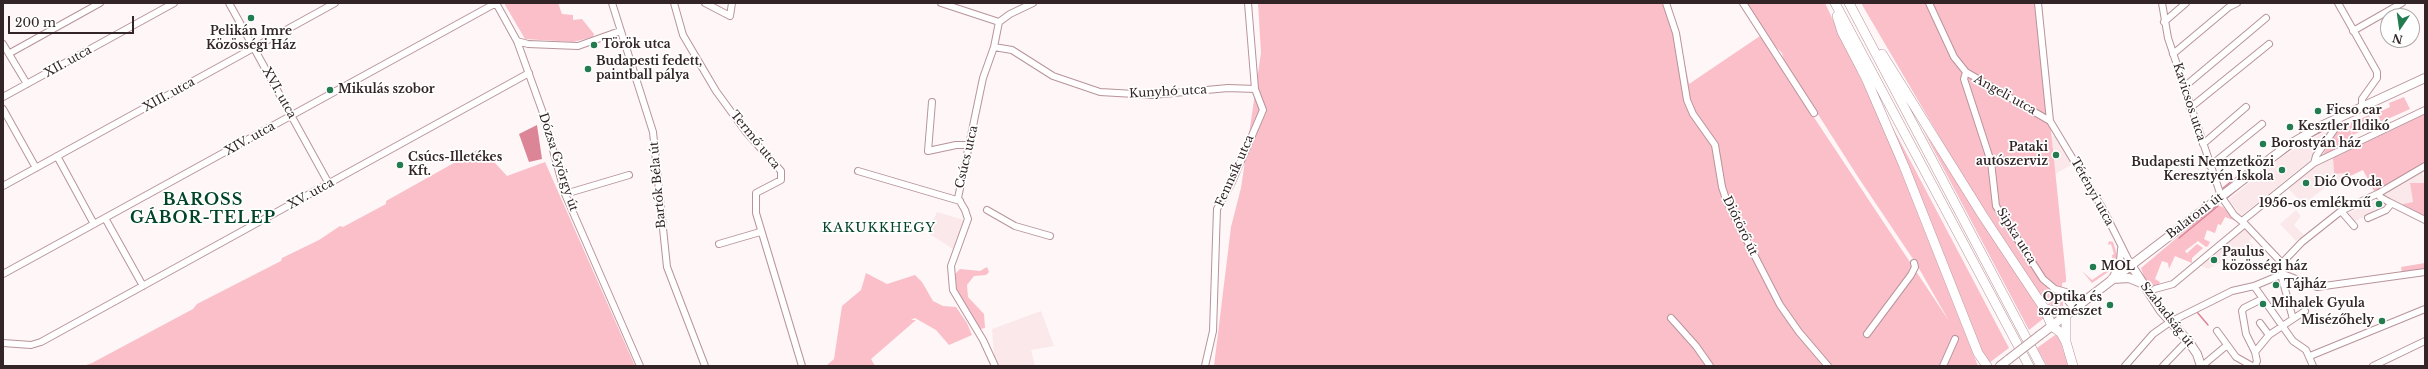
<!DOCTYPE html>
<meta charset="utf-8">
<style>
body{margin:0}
#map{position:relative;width:2428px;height:369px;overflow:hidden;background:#fef6f7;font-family:"Libre Baskerville",serif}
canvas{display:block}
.frame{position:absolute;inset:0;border:4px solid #332527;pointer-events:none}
.north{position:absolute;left:2380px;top:8px;width:40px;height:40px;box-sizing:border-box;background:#fff;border:1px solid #ada8a9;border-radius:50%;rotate:193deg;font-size:11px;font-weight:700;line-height:16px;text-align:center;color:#332527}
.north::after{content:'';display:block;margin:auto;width:14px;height:18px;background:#237b50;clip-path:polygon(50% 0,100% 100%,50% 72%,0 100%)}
.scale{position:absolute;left:8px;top:16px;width:126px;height:18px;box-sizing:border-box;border:2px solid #332527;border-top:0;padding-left:5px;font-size:12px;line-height:14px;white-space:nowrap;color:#332527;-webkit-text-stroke:3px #fff;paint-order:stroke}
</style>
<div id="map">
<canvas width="2428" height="369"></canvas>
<div class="frame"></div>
<div class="north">N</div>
<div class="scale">200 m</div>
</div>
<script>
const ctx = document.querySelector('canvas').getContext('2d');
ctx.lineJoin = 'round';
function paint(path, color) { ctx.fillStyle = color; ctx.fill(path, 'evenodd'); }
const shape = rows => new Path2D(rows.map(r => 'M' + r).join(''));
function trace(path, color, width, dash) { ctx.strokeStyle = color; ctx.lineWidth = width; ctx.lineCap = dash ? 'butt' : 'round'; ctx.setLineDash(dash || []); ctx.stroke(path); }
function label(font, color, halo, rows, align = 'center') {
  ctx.font = font + ' "Libre Baskerville",serif'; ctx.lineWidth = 3.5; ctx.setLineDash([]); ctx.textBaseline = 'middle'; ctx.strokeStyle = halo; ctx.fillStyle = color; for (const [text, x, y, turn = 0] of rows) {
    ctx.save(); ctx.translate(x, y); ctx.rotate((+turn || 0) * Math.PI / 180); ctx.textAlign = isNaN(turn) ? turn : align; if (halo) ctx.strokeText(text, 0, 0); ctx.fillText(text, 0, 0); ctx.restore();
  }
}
paint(shape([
 [2328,130,2330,133,2308,162,2241,216,2229,199,2283,156],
 [2056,135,2073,164,2055,174,2052,137],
 [2333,158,2334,172,2335,174,2343,173,2346,178,2325,188,2303,204,2287,187,2314,167],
 [2422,170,2425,183,2410,183,2413,203,2399,205,2384,197,2384,194],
 [2374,201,2376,206,2374,211,2354,222,2347,214],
 [2296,210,2301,216,2294,225,2304,235,2296,241,2280,224],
 [937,212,964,220,953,249,928,233],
 [2245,228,2254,236,2249,241,2254,246,2208,269,2200,265],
 [1041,311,1054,346,1031,350,1035,366,999,366,994,355,992,329]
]), '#fbe8eb');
paint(shape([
 [504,3,558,3,562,14,573,15,573,20,582,19,594,34,593,37,573,42,525,39],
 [1258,3,1668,3,1678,32,1689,84,1760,36,1740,3,1825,3,1883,126,1978,366,1214,366,1231,227,1241,188,1261,53],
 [1766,32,1770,41,1782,53,1784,61,1858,177,1917,265,1949,321,1760,36],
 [1861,3,2038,3,2066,277,2066,282,2062,283,2063,306,2054,307,2043,299,1963,177],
 [2404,97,2410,109,2381,122,2377,113,2390,107,2389,103],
 [1883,109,2009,348,1989,363,1985,358],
 [2425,114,2425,163,2375,193,2363,170,2346,178,2343,173,2335,174,2334,172,2333,158],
 [2369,115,2374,125,2353,135,2348,124],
 [2346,124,2354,137,2346,141,2347,144,2322,156,2337,129],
 [1923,130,2041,310,2044,318,2029,330],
 [477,150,481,153,484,151,507,176,545,162,635,366,83,366,92,363,193,309,197,304,281,261,282,258,319,240,340,226,343,227,386,204,386,201],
 [2410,183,2425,183,2425,219,2399,205,2413,202],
 [2216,205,2223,207,2236,221,2225,217,2221,225,2218,224,2215,233,2207,230,2204,239,2210,242,2208,246,2206,247,2198,241,2185,251,2190,257,2187,253,2197,244,2203,248,2192,258,2192,263,2175,256,2169,269,2168,263,2162,261,2155,279,2160,282,2158,287,2148,288,2141,268],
 [2109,241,2113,242,2117,255,2116,262,2111,270,2092,283,2082,271,2092,280,2110,268,2113,264,2112,255,2114,254,2111,244,2108,245],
 [2425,263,2425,268,2402,273,2401,267],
 [987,267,989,272,986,275,974,276,967,285,968,297,984,314,985,328,980,329,965,304,956,293,953,276,960,269,980,271],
 [866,273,887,284,915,275,922,282,933,301,943,306,956,307,967,323,972,335,949,345,936,330,915,318,911,320,916,320,871,359,875,366,826,366,834,359,842,306,861,290],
 [2055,335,2059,337,2068,366,2047,366,2037,348]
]), '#fabfc9');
paint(shape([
 [537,125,542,159,529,162,519,134]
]), '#dc8596');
trace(shape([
 [2300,132,2308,127],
 [2307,139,2328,128],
 [2271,163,2302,141],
 [2241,174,2245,171],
 [2223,188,2238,176],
 [2227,198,2249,180],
 [2179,238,2218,206],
 [2303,285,2308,287],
 [2197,312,2208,325]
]), '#dc8596', 1.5);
const minor = shape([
 [229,3,329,184],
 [612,3,653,132,667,267,705,366],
 [674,3,683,35,716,91,746,132,781,171,781,180,756,193,756,213,802,366],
 [705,3,730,16,732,3],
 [941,3,999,22],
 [1666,3,1676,33,1687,100,1693,114,1715,145,1722,187,1727,202,1780,305,1799,332,1828,366],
 [1743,3,1814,113],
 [1929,3,1954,57,1966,72,2050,121,2103,209,2131,265],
 [2038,3,2050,121],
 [2162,3,2168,38,2221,196,2234,215,2245,224,2282,263,2282,278,2293,319,2269,335,2255,352,2257,361,2255,366],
 [2338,3,2377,72,2377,78,2362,99,2362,107],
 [2164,22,2186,3],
 [2353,31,2402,3],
 [517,41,528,44,578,46,620,31],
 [3,44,27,84],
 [994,47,1012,50,1053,76,1100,92,1152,95,1228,88,1255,89],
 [10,53,100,3],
 [2173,54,2229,7,2237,3],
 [1966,72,1964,79,1991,162,1996,206,2043,279,2055,289,2066,292,2068,301,2074,308],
 [2184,87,2266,18],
 [3,97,174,3],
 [932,102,928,151,956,145,969,145],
 [2190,108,2269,44],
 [3,109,36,168],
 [2203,144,2246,107],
 [57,156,94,224],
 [2314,163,2316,156,2334,130,2332,121],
 [2210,166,2262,124],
 [858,171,960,201],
 [3,186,335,3],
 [2379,193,2380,197,2389,202,2425,220],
 [565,194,629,175],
 [987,210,1015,226,1050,236],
 [2341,211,2354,226],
 [105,218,143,286],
 [2368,218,2386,210,2391,204],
 [2242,221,2314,163,2425,110],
 [719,244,760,232],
 [2282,263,2302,242,2341,211,2379,193,2425,166],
 [3,274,496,3,517,41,543,113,565,194,640,366],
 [2283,274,2317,287,2425,272],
 [2112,279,2120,261,2121,249],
 [2254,286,2293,341,2306,350,2313,366],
 [2155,289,2173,284,2245,224],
 [1671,318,1696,346,1710,366],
 [2293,319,2305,311],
 [2260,323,2269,335],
 [2217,331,2236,357,2252,366],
 [1867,334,1911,275,1915,267,1914,263],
 [3,343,31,345,41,342,529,73],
 [2255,352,2246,334,2242,311,2244,308,2262,299],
 [2310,356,2425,309],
 [995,366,983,340,953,290,951,266,968,219,965,210,958,198,983,78,994,47,999,22,1010,14,1033,3],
 [1205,366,1213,331,1217,209,1232,182,1263,110,1255,89,1248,3],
 [1943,366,1955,339],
 [2125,366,2153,334,2170,322,2232,291,2254,286,2283,274],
 [2163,366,2188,340],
 [2202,366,2226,346],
 [2373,366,2425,341]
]);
const major = shape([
 [2131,265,2161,311,2189,342,2197,354,2201,366],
 [2112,279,2129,278,2141,283],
 [2040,335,2287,146,2321,126,2425,78],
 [2000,366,2009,359]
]);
const highway = shape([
 [1835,3,2029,366],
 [1849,3,2041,366],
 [1837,16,1842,32,1866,78,1904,166,1978,353,1987,366],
 [1882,54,1983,216,2044,308,2052,326,2061,333,2066,342],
 [2044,308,2066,315,2066,342,2073,366]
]);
trace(minor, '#b8949a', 8);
trace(major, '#b8949a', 10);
trace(highway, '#b8949a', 10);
trace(minor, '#fff', 6);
trace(major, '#fff', 8);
trace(highway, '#fff', 9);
const majorBridge = shape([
 [2009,359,2040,335]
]);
trace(majorBridge, '#b8949a', 10, []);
trace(majorBridge, '#fff', 8);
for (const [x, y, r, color] of [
 [251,18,4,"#237b50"],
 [594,45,4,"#237b50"],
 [588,69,4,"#237b50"],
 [330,90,4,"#237b50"],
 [2318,111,4,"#237b50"],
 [2290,127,4,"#237b50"],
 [2263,144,4,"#237b50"],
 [2056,155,4,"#237b50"],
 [400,165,4,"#237b50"],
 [2282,170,4,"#237b50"],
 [2306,183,4,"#237b50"],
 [2379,204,4,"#237b50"],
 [2214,260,4,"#237b50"],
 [2093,267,4,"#237b50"],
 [2276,285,4,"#237b50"],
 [2263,304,4,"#237b50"],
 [2110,305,4,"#237b50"],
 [2382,321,4,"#237b50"]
]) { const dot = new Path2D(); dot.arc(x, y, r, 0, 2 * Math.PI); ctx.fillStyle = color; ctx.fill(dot); trace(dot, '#fff', 1.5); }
label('bold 12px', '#332527', '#fff', [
 ["Pelikán Imre",251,32,"center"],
 ["Közösségi Ház",251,46,"center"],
 ["Török utca",602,45],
 ["Budapesti fedett,",596,62],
 ["paintball pálya",596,76],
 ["Mikulás szobor",338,90],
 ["Ficso car",2326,111],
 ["Kesztler Ildikó",2298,127],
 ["Borostyán ház",2271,144],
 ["Pataki",2048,148,"right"],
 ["autószerviz",2048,162,"right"],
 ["Csúcs-Illetékes",408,158],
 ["Kft.",408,172],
 ["Budapesti Nemzetközi",2274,163,"right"],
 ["Keresztyén Iskola",2274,177,"right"],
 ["Dió Óvoda",2314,183],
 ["1956-os emlékmű",2371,204,"right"],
 ["Paulus",2222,253],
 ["közösségi ház",2222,267],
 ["MOL",2101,267],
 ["Tájház",2284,285],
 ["Optika és",2102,298,"right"],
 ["szemészet",2102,312,"right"],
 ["Mihalek Gyula",2271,304],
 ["Misézőhely",2374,321,"right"]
], 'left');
label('12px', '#332527', '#fff', [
 ["XII. utca",68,62,-29],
 ["Kunyhó utca",1168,92,-3],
 ["XVI. utca",279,93,61],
 ["XIII. utca",169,95,-29],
 ["Angeli utca",2005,95,29],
 ["Kavicsos utca",2189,102,72],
 ["XIV. utca",250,139,-29],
 ["Termő utca",755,140,51],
 ["Csúcs utca",967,157,-77],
 ["Dózsa György út",558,162,72],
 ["Fennsík utca",1235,171,-66],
 ["Bartók Béla út",658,185,-95],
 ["Tétényi utca",2092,192,61],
 ["XV. utca",311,194,-29],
 ["Balatoni út",2195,216,-37],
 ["Diótörő út",1740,226,64],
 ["Sipka utca",2016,236,58],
 ["Szabadság út",2167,315,52]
]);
ctx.letterSpacing = '1px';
label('13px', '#014427', '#fff', [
 ["KAKUKKHEGY",879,228]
]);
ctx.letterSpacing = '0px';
ctx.letterSpacing = '1px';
label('bold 16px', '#014427', '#fff', [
 ["BAROSS",203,200],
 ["GÁBOR-TELEP",203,218]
]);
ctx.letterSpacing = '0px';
</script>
